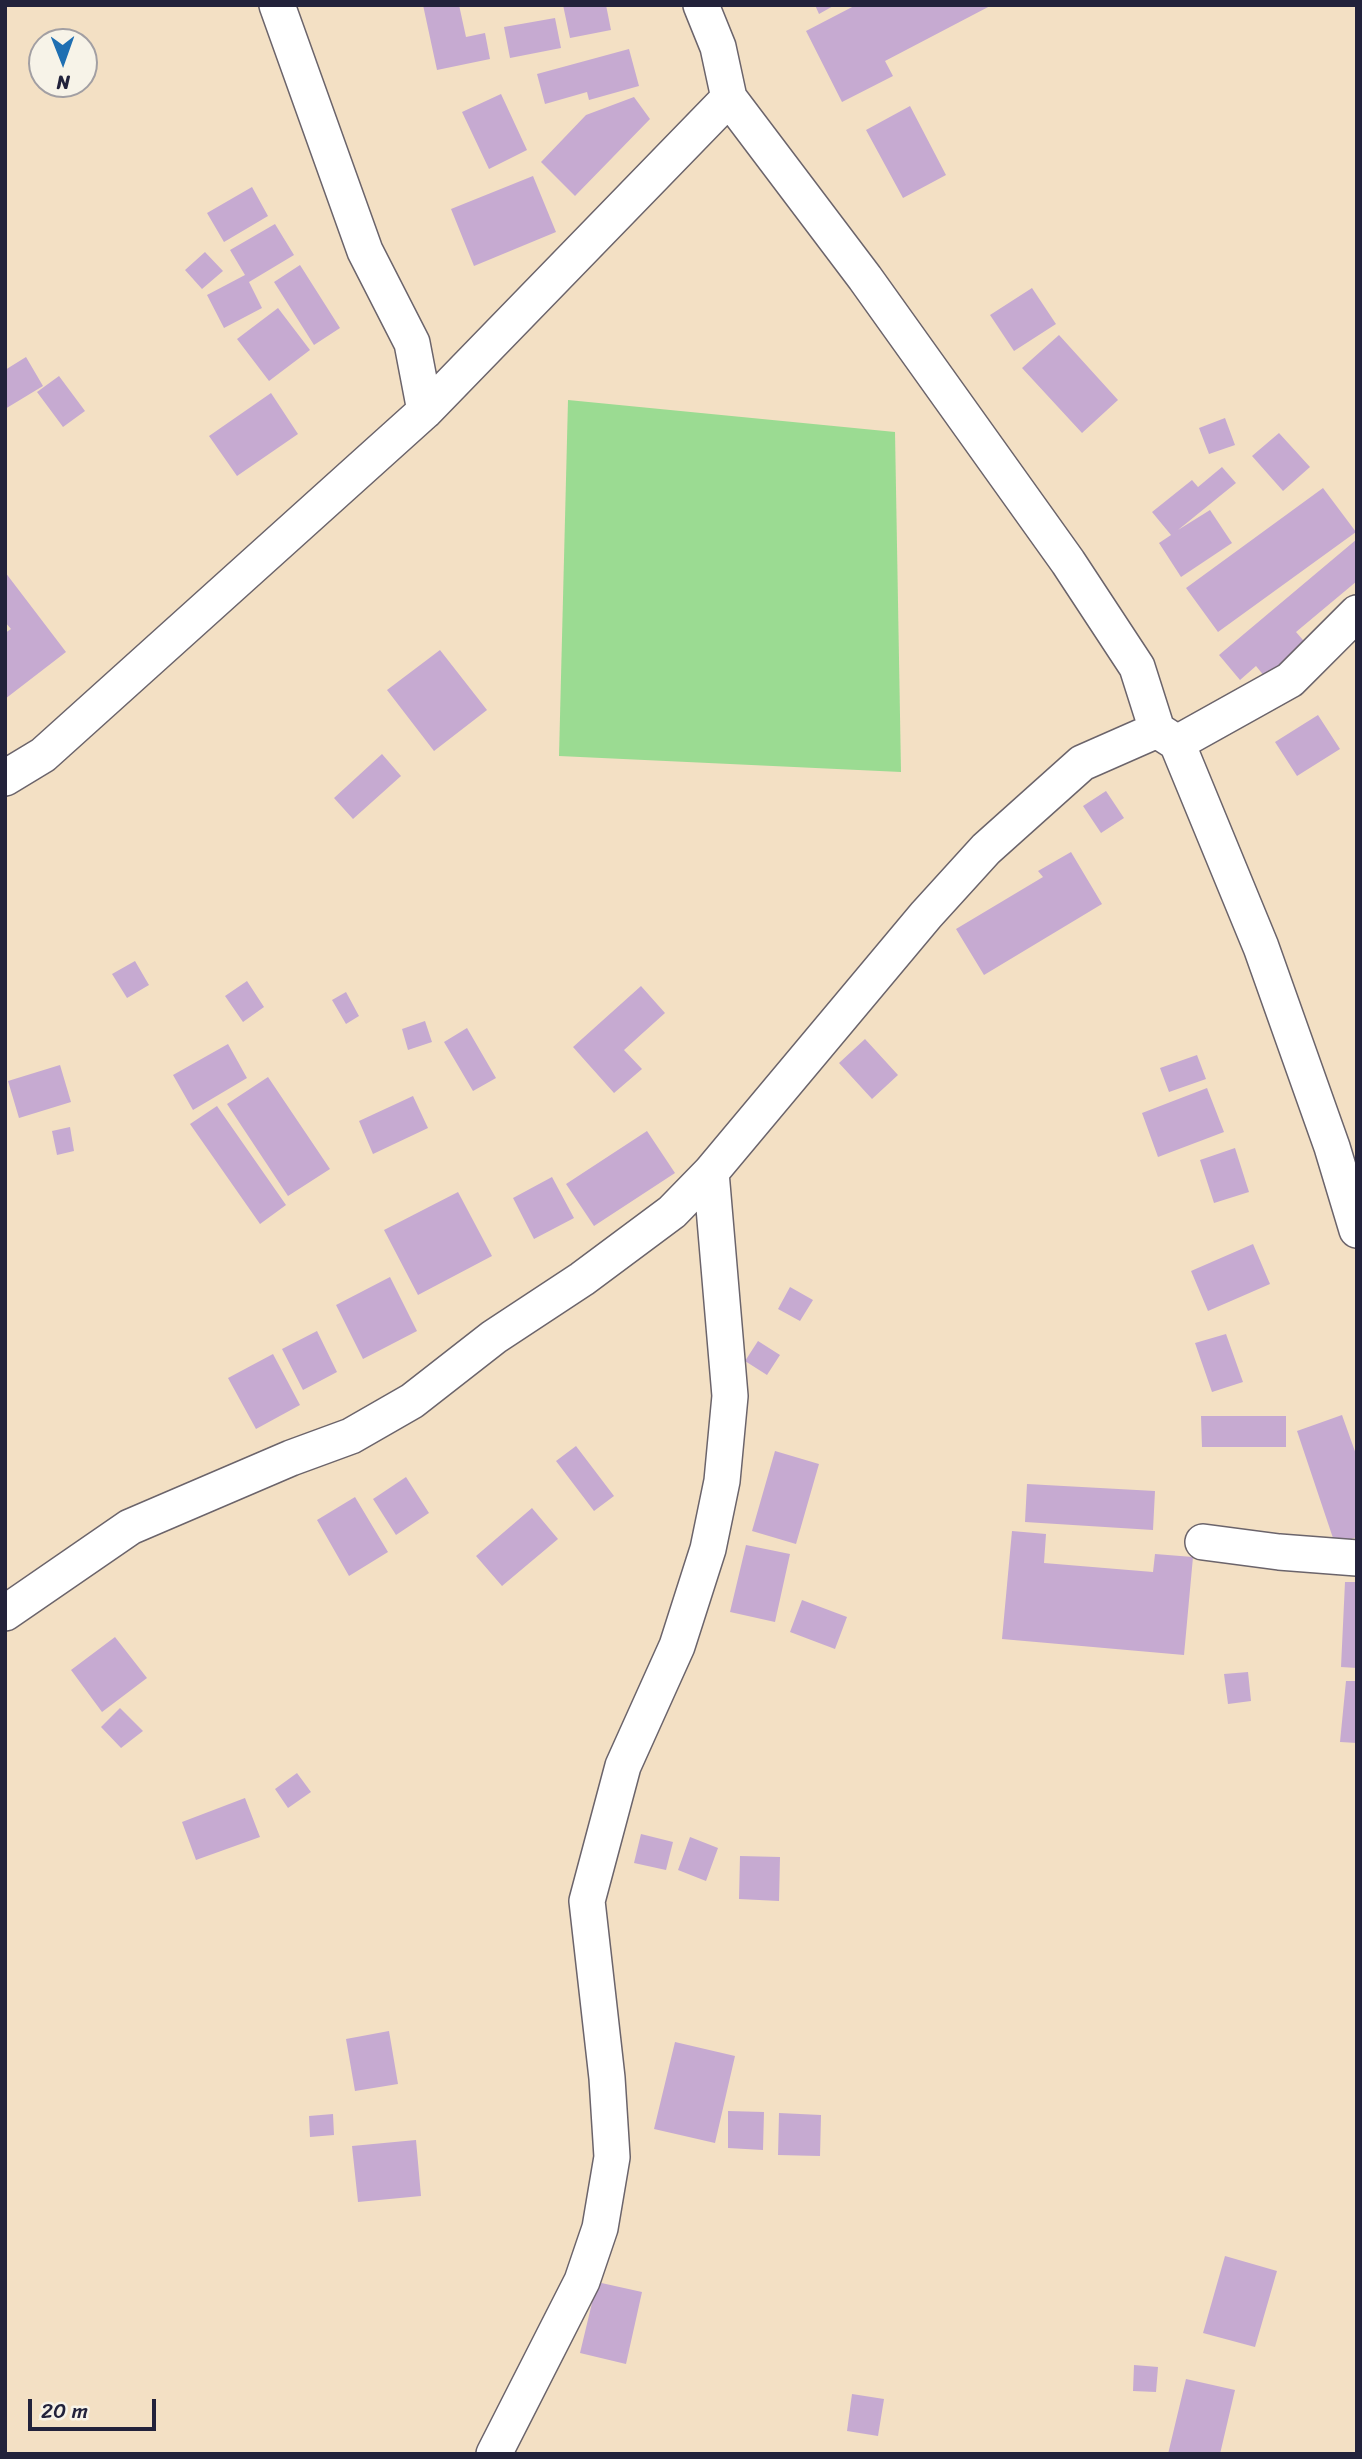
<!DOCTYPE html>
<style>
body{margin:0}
#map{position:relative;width:1362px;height:2459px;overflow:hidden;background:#f3e0c4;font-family:Sriracha,sans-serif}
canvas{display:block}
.frame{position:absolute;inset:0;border:7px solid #22223b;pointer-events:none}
.north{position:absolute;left:28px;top:28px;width:70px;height:70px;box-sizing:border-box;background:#f7f3e8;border:2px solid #a29fa3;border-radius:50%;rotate:179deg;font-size:19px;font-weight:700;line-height:28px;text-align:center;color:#22223b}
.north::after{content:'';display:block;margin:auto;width:24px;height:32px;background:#1f6fb2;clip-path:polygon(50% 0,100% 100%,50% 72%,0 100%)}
.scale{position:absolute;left:28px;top:2399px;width:128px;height:32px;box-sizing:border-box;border:4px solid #22223b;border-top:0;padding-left:9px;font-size:21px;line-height:24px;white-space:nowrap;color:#22223b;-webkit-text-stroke:5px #f7f3e8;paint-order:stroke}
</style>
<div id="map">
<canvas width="1362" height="2459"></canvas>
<div class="frame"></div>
<div class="north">N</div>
<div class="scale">20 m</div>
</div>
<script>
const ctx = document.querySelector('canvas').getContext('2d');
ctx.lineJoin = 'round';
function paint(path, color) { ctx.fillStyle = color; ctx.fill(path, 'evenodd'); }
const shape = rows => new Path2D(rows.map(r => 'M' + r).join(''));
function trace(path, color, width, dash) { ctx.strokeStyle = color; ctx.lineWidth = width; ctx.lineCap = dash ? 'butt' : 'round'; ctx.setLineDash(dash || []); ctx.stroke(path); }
paint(shape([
 [568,400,895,432,901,772,559,756]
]), '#9bdb92');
paint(shape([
 [423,5,459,5,466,37,485,33,490,59,437,70],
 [563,5,606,5,611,30,570,38],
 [815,5,835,5,819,14],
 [856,5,992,5,885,61,893,76,842,102,806,31],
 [555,18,561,48,510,58,504,27],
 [629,49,639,86,589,100,587,92,545,104,537,74],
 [501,94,527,150,489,169,462,112],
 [634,97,650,119,575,196,541,162,586,115],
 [910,106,946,175,903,198,866,130],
 [533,176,556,232,474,266,451,209],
 [252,187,268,216,224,242,207,213],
 [275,224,294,255,249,282,262,308,224,328,207,295,245,275,230,250],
 [205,252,223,271,202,289,185,270],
 [300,265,340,328,314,345,274,282],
 [1032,288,1056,324,1014,351,990,315],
 [278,308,310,350,269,381,237,339],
 [1059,335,1118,400,1082,433,1022,368],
 [26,357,43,386,5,409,5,370],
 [59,376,85,411,63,427,37,392],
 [271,393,298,434,237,476,209,436],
 [1225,418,1235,445,1209,454,1199,428],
 [1279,433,1310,467,1283,491,1252,456],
 [1222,467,1236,483,1178,530,1210,510,1232,543,1181,577,1159,543,1171,535,1152,512,1192,480,1198,487],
 [1323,488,1356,532,1218,632,1186,588],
 [1357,539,1357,581,1296,632,1310,648,1269,682,1256,666,1240,680,1219,655],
 [5,572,66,652,5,699,5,633,11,629,5,622],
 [440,650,487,710,434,751,387,690],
 [1318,715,1340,749,1297,776,1275,742],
 [382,754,401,776,353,819,334,798],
 [1106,791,1124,818,1101,833,1083,806],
 [1071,852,1102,904,984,975,956,929,1043,877,1038,871],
 [135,961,149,985,127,998,112,974],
 [247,981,264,1007,243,1022,225,996],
 [641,986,665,1013,624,1050,642,1069,614,1093,573,1047],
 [346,992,359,1016,346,1024,332,1000],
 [425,1021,432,1042,408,1050,402,1029],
 [467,1028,496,1078,473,1091,444,1042],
 [865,1039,898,1075,872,1099,839,1063],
 [228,1044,247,1078,193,1110,173,1075],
 [1197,1055,1206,1079,1169,1092,1160,1068],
 [60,1065,71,1102,19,1118,8,1081],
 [268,1077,330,1169,288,1196,227,1104],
 [1207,1088,1224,1132,1158,1157,1142,1113],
 [413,1096,428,1128,373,1154,359,1121],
 [217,1106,286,1205,260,1224,190,1124],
 [70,1127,74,1151,57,1155,52,1131],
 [647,1131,675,1173,594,1226,566,1184],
 [1235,1148,1249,1192,1214,1203,1200,1160],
 [552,1177,574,1218,534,1239,513,1198],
 [458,1192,492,1256,418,1295,384,1230],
 [1253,1244,1270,1284,1208,1311,1191,1271],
 [390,1277,417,1331,363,1359,336,1305],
 [790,1287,813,1300,800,1321,778,1309],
 [317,1331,337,1372,303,1390,282,1349],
 [1226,1334,1243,1382,1212,1392,1195,1343],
 [758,1341,780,1355,767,1375,745,1361],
 [273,1354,300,1405,256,1429,228,1378],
 [1342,1415,1357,1457,1357,1537,1335,1544,1297,1431],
 [1201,1416,1286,1416,1286,1447,1202,1447],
 [576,1446,614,1496,594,1511,556,1461],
 [775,1451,819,1464,796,1544,752,1531],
 [406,1477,429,1513,396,1535,373,1499],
 [1027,1484,1155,1491,1153,1530,1025,1522],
 [355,1497,388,1552,349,1576,317,1520],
 [532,1508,558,1539,502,1586,476,1556],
 [1012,1531,1046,1534,1044,1563,1153,1572,1155,1554,1193,1557,1184,1655,1002,1639],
 [746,1545,790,1554,775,1622,730,1612],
 [1345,1582,1357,1582,1357,1668,1341,1667],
 [802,1600,847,1617,835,1649,790,1632],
 [115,1637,147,1678,102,1712,71,1670],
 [1248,1672,1251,1701,1228,1704,1224,1674],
 [1346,1681,1357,1681,1357,1743,1340,1742],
 [120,1708,143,1731,121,1748,101,1727],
 [297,1773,311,1792,288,1808,275,1789],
 [245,1798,260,1837,196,1860,182,1822],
 [641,1834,673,1842,666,1870,634,1863],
 [690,1837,718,1848,706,1881,678,1870],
 [740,1856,780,1857,779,1901,739,1899],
 [389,2031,398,2084,355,2091,346,2039],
 [675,2042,735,2056,715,2143,654,2129],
 [728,2111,764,2112,763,2150,728,2148],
 [779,2113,821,2115,820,2156,778,2155],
 [333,2114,334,2135,310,2137,309,2116],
 [416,2140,421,2196,358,2202,352,2146],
 [1225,2256,1277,2271,1255,2347,1203,2333],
 [597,2282,642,2292,626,2364,580,2353],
 [1134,2365,1158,2367,1156,2392,1133,2391],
 [1186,2379,1235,2390,1220,2454,1168,2454],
 [852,2394,884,2399,878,2436,847,2431]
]), '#c6aad1');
const minor = shape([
 [277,5,365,251,412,343,425,411],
 [701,5,718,47,729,98,865,278,1068,562,1137,667,1157,730,1177,743,1261,947,1332,1147,1357,1230],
 [1177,743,1290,680,1357,613],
 [5,778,43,755,425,411,729,98],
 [1203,1542,1279,1552,1357,1558],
 [5,1613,130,1527,291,1458,351,1436,412,1401,494,1337,582,1279,672,1212,711,1172,926,915,986,849,1082,763,1157,730],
 [494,2454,582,2281,600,2228,612,2157,607,2078,587,1901,623,1766,677,1646,708,1549,722,1481,730,1396,711,1172]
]);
trace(minor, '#6b646b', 38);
trace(minor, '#fff', 35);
</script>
